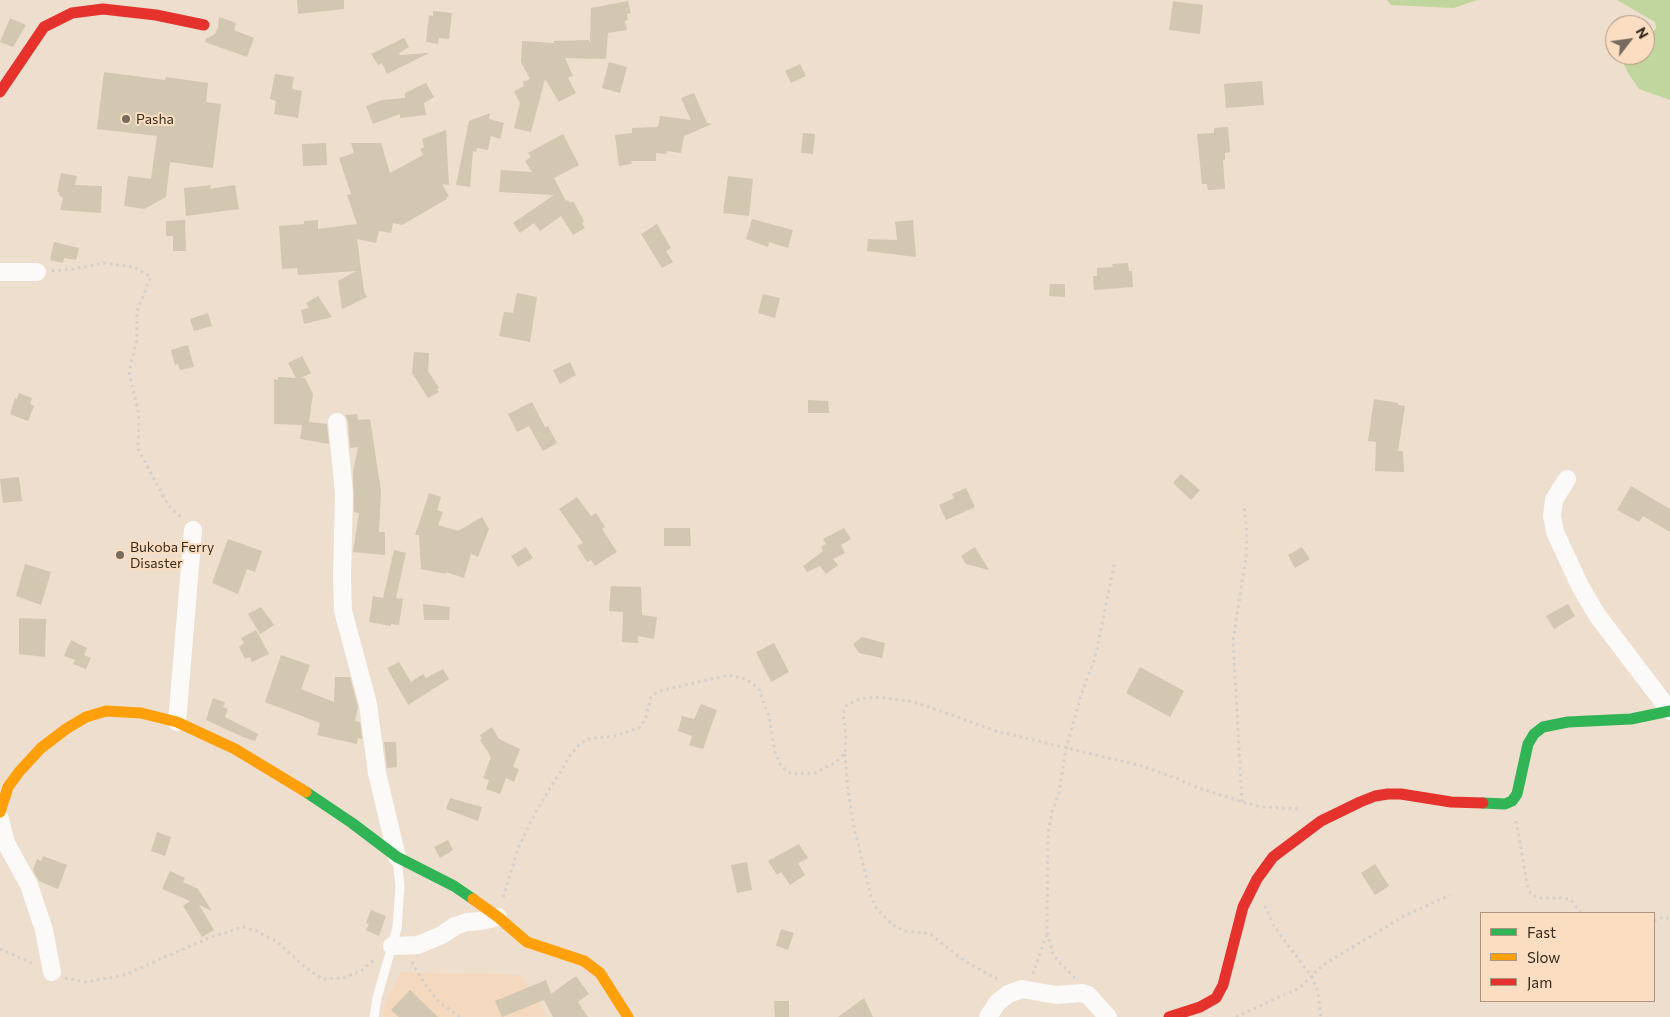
<!DOCTYPE html>
<style>
body{margin:0}
#map{position:relative;width:1670px;height:1017px;overflow:hidden;background:#eedece;font-family:Commissioner,sans-serif}
canvas{display:block}
.legend{position:absolute;left:1480px;top:912px;width:175px;height:90px;box-sizing:border-box;background:#fbddc1;border:1px solid #ad9681;margin:0;padding:6px 9px;list-style:none;font-size:15px;color:#372c21}
.legend li{display:flex;align-items:center;gap:10px;height:25px}
.legend b{width:25px;border:1px solid #ad9681}
.north{position:absolute;left:1605px;top:15px;width:50px;height:50px;box-sizing:border-box;background:#fbddc1;border:1px solid #ad9681;border-radius:50%;rotate:60deg;font-size:14px;font-weight:700;line-height:20px;text-align:center;color:#372c21}
.north::after{content:'';display:block;margin:auto;width:18px;height:22px;background:#776a5e;clip-path:polygon(50% 0,100% 100%,50% 72%,0 100%)}
</style>
<div id="map">
<canvas width="1670" height="1017"></canvas>
<ul class="legend">
<li><b style="height:6px;background:#30b455"></b>Fast</li>
<li><b style="height:6px;background:#ff9f0a"></b>Slow</li>
<li><b style="height:6px;background:#e5322d"></b>Jam</li>
</ul>
<div class="north">N</div>
</div>
<script>
const ctx = document.querySelector('canvas').getContext('2d');
ctx.lineJoin = 'round';
function paint(path, color) { ctx.fillStyle = color; ctx.fill(path, 'evenodd'); }
const shape = rows => new Path2D(rows.map(r => 'M' + r).join(''));
function trace(path, color, width, dash) { ctx.strokeStyle = color; ctx.lineWidth = width; ctx.lineCap = dash ? 'butt' : 'round'; ctx.setLineDash(dash || []); ctx.stroke(path); }
function label(font, color, halo, rows, align = 'center') {
  ctx.font = font + ' Commissioner,sans-serif'; ctx.lineWidth = 4; ctx.setLineDash([]); ctx.textBaseline = 'middle'; ctx.strokeStyle = halo; ctx.fillStyle = color; for (const [text, x, y, turn = 0] of rows) {
    ctx.save(); ctx.translate(x, y); ctx.rotate((+turn || 0) * Math.PI / 180); ctx.textAlign = isNaN(turn) ? turn : align; if (halo) ctx.strokeText(text, 0, 0); ctx.fillText(text, 0, 0); ctx.restore();
  }
}
paint(shape([
 [401,972,522,975,547,1017,384,1017,383,1008]
]), '#f4d9bf');
paint(shape([
 [1387,0,1477,0,1454,8,1391,5],
 [1617,0,1670,0,1670,100,1639,89,1628,73,1622,60,1628,55,1645,55,1645,39,1656,29,1655,22]
]), '#c1d69e');
paint(shape([
 [297,0,344,0,344,9,298,14],
 [628,1,631,13,627,14,628,20,625,21,627,30,608,33,606,59,565,58,573,76,568,78,576,93,559,102,545,79,531,132,514,128,520,103,514,91,524,86,523,82,530,79,521,62,522,41,554,43,554,41,589,40,590,43,591,8],
 [1173,1,1203,5,1200,34,1169,30],
 [433,11,452,13,449,39,439,38,438,44,426,42,429,15,433,16],
 [219,17,236,23,234,30,254,38,247,57,205,42,206,39,215,34,218,28],
 [10,18,26,25,13,47,0,42],
 [404,38,409,47,399,53,400,55,429,53,387,74,382,63,378,65,371,54],
 [609,62,627,67,620,93,602,88],
 [800,64,806,76,791,83,785,71],
 [104,72,165,80,166,77,208,83,206,102,221,104,213,168,170,162,166,197,144,209,124,206,128,176,151,179,157,136,97,129],
 [275,74,294,77,292,89,302,91,298,118,274,114,276,101,270,99],
 [1262,81,1264,105,1226,108,1224,84],
 [426,83,434,97,424,103,426,115,400,118,400,114,373,124,366,106,382,100,405,98,405,93],
 [694,93,707,123,712,124,684,136,681,153,667,151,666,154,656,153,656,161,631,161,632,164,619,166,615,135,632,133,632,128,658,127,660,116,691,120,681,98],
 [490,113,489,119,504,123,500,139,491,136,488,150,477,148,476,152,473,151,470,187,456,185,469,121],
 [1228,127,1230,152,1225,153,1225,160,1223,160,1225,189,1208,190,1207,184,1202,184,1197,134,1214,133,1214,128],
 [446,130,449,185,442,184,449,196,446,198,447,199,402,225,393,223,391,233,379,231,376,243,357,239,364,291,367,297,342,309,338,281,356,271,298,275,297,268,282,269,279,226,304,224,304,221,318,220,318,229,357,224,347,195,351,194,339,158,354,153,351,143,381,143,390,173,423,155,420,149,424,147,422,139],
 [803,133,815,134,813,154,801,153],
 [563,134,579,165,554,178,566,201,568,200,570,203,573,201,584,221,582,223,585,228,573,235,561,216,540,231,534,223,520,233,513,223,554,195,499,192,501,170,532,172,525,161,531,157,528,153],
 [326,143,327,165,303,166,302,144],
 [61,173,77,176,75,185,102,186,101,213,60,210,63,198,59,195,59,192,57,192],
 [728,176,753,179,749,216,723,213],
 [211,185,210,189,235,185,239,209,186,216,184,188],
 [752,219,793,230,788,248,769,242,768,247,746,239],
 [185,220,186,251,173,251,173,236,166,236,166,221],
 [913,220,916,257,867,251,868,239,897,240,895,222],
 [657,224,671,248,666,251,673,262,662,268,641,234],
 [54,242,79,248,76,260,64,258,63,263,50,260],
 [1128,263,1129,271,1132,271,1133,287,1094,290,1093,276,1097,276,1097,268,1113,267,1112,264],
 [1050,284,1065,284,1065,297,1049,296],
 [517,293,537,297,530,342,499,336,504,312,513,313],
 [763,294,780,298,775,318,758,313],
 [318,296,332,317,304,324,301,310,309,308,306,303],
 [208,313,212,326,194,331,190,319],
 [188,345,194,367,180,370,178,364,175,365,171,350],
 [414,352,429,353,428,371,439,388,437,389,439,392,428,398,412,373],
 [302,356,311,373,301,378,305,378,313,394,309,422,327,424,329,444,300,439,302,425,274,424,274,379,278,380,278,377,296,378,288,363],
 [570,362,576,375,560,384,553,370],
 [19,393,32,398,30,404,34,406,28,421,10,414,15,398,17,399],
 [1374,399,1398,403,1398,405,1405,406,1398,451,1403,451,1404,472,1375,471,1376,442,1368,441],
 [808,400,828,401,829,413,808,413],
 [532,402,545,427,548,426,557,443,543,451,529,426,517,432,508,414],
 [357,414,358,420,370,419,381,491,379,532,385,532,385,555,353,552,359,513,354,512,353,472,358,447,350,448,348,421,345,415],
 [1181,474,1200,490,1191,500,1173,483],
 [19,477,22,501,3,503,0,479],
 [1631,486,1670,509,1670,532,1643,516,1639,522,1617,510],
 [966,488,975,507,946,520,939,505,954,498,952,494],
 [429,493,441,497,437,510,443,512,438,525,458,531,482,517,489,529,478,557,471,554,464,578,446,572,446,574,421,569,419,535,415,535],
 [577,497,591,516,596,513,605,527,602,529,617,552,595,566,591,560,587,562,577,546,583,543,559,509],
 [664,528,690,528,691,546,664,546],
 [844,528,851,539,841,545,845,553,833,559,838,565,826,574,820,566,807,572,803,566,823,551,821,547,826,544,823,539],
 [228,539,262,551,255,572,247,569,238,594,212,583],
 [526,547,533,558,518,567,511,556],
 [975,547,989,570,966,564,961,556],
 [1302,547,1310,559,1295,568,1288,555],
 [394,550,406,553,396,598,403,599,399,625,391,624,391,626,369,622,373,596,383,598],
 [25,564,51,572,41,605,16,596],
 [611,586,641,587,642,615,657,617,654,639,638,636,638,643,622,642,623,612,609,611],
 [423,604,450,607,449,620,424,620],
 [1568,604,1575,616,1554,629,1546,616],
 [261,607,274,625,260,634,248,614],
 [19,618,46,619,45,657,19,654],
 [256,630,269,654,252,662,250,657,245,659,239,647,244,643,241,638],
 [862,637,885,643,882,658,859,653,853,644],
 [71,640,87,648,84,655,91,658,86,669,73,664,75,660,64,656],
 [774,643,789,672,771,682,756,652],
 [281,655,310,665,301,689,334,702,335,677,350,677,358,707,355,721,360,722,362,739,358,738,357,744,317,735,320,723,265,702],
 [399,662,411,682,423,674,426,678,443,669,449,679,408,705,387,668],
 [1140,667,1184,691,1170,717,1126,693],
 [213,698,225,702,223,707,228,709,225,717,258,734,255,741,243,737,206,720],
 [701,704,717,710,703,749,689,745,692,736,678,731,682,716,694,719],
 [492,727,499,739,520,749,513,767,519,769,514,782,506,778,500,794,486,789,489,780,483,778,491,757,480,740,482,739,480,735],
 [384,742,396,742,397,767,387,768],
 [450,798,482,807,478,821,446,809],
 [157,832,171,837,165,856,151,851],
 [448,840,453,850,440,858,434,847],
 [799,844,808,858,798,863,805,875,790,885,781,872,777,875,768,861],
 [43,856,67,865,58,889,39,881,33,870,37,859,41,861],
 [747,862,752,890,737,893,731,865],
 [1375,864,1389,886,1375,895,1361,873],
 [170,871,185,878,183,882,198,889,212,911,199,905,214,930,202,937,183,906,190,901,162,889],
 [371,910,386,916,379,936,366,930,369,924,366,923],
 [781,929,794,933,788,950,776,946],
 [576,976,589,994,578,1002,588,1017,553,1017,544,1000,502,1017,495,1001,546,980,551,994],
 [410,990,438,1017,399,1017,391,1010],
 [864,998,873,1017,838,1017],
 [774,1001,789,1001,789,1017,775,1017]
]), '#d2c7b0');
trace(shape([
 [52,271,73,269,104,263,134,267,151,277,137,311,137,339,129,372,139,415,138,449,168,505,182,518],
 [845,754,848,791,854,827,871,896,877,909,893,925,905,931,930,934,966,962,999,980],
 [1242,802,1233,640,1246,557,1247,534,1244,504],
 [1516,821,1528,888,1531,894,1538,898,1565,898,1571,900,1581,913],
 [503,897,519,846,535,813,571,754,579,745,587,739,614,736,639,728,645,720,651,697,659,691,729,675,746,679,759,689,769,717,775,752,781,766,791,774,815,773,836,762,845,753,846,737,843,714,846,706,857,700,873,697,887,698,908,701,926,706,996,731,1142,766,1173,777,1196,787,1242,802,1262,807,1302,809],
 [1265,906,1273,924,1284,940,1312,977,1318,993,1321,1017],
 [1654,921,1660,918,1670,918],
 [0,949,34,964],
 [412,962,424,983,439,1002,460,1017],
 [1033,974,1047,933],
 [65,978,86,982,124,975,211,937,243,927,254,930,276,941,304,966,322,979,343,978,361,971,375,959],
 [1075,978,1057,960,1053,953,1047,932,1048,833,1052,812,1059,793,1066,749,1081,695,1095,658,1115,561],
 [1236,1017,1299,988,1323,965,1356,945,1406,915,1450,895]
]), '#d4d0cb', 3, [2.5, 4]);
trace(shape([
 [374,1017,377,998,397,928,400,886,397,860]
]), '#fcfaf8', 9);
trace(shape([
 [0,272,37,272],
 [337,422,344,493,342,577,343,611,368,704,377,773,397,857],
 [1567,479,1554,500,1552,516,1555,532,1580,586,1597,615,1670,711],
 [177,722,193,530],
 [0,819,6,843,29,885,44,930,52,972],
 [392,946,418,945,442,935,455,926,467,922,481,921,498,917],
 [988,1017,997,1003,1008,994,1022,989,1056,995,1081,993,1088,995,1108,1017]
]), '#fcfaf8', 18);
trace(shape([
 [306,792,352,823,397,857,454,886,473,899],
 [1483,803,1505,804,1512,801,1517,794,1528,744,1534,734,1543,727,1568,722,1631,719,1670,711]
]), '#30b455', 11);
trace(shape([
 [0,812,8,787,19,772,41,748,66,729,86,717,106,711,141,713,177,722,235,749,306,792],
 [473,899,498,917,527,942,584,961,600,973,628,1017]
]), '#ff9f0a', 11);
trace(shape([
 [0,92,44,27,72,13,103,9,156,15,204,25],
 [1169,1017,1200,1007,1216,998,1223,985,1243,907,1257,879,1273,857,1321,821,1360,802,1375,796,1388,794,1401,794,1451,802,1483,803]
]), '#e5322d', 11);
for (const [x, y, r, color] of [
 [126,119,5,"#776a5e"],
 [120,555,5,"#776a5e"]
]) { const dot = new Path2D(); dot.arc(x, y, r, 0, 2 * Math.PI); ctx.fillStyle = color; ctx.fill(dot); trace(dot, '#fbddc1', 2); }
label('14px', '#372c21', '#fbddc1', [
 ["Pasha",136,119],
 ["Bukoba Ferry",130,547],
 ["Disaster",130,563]
], 'left');
</script>
